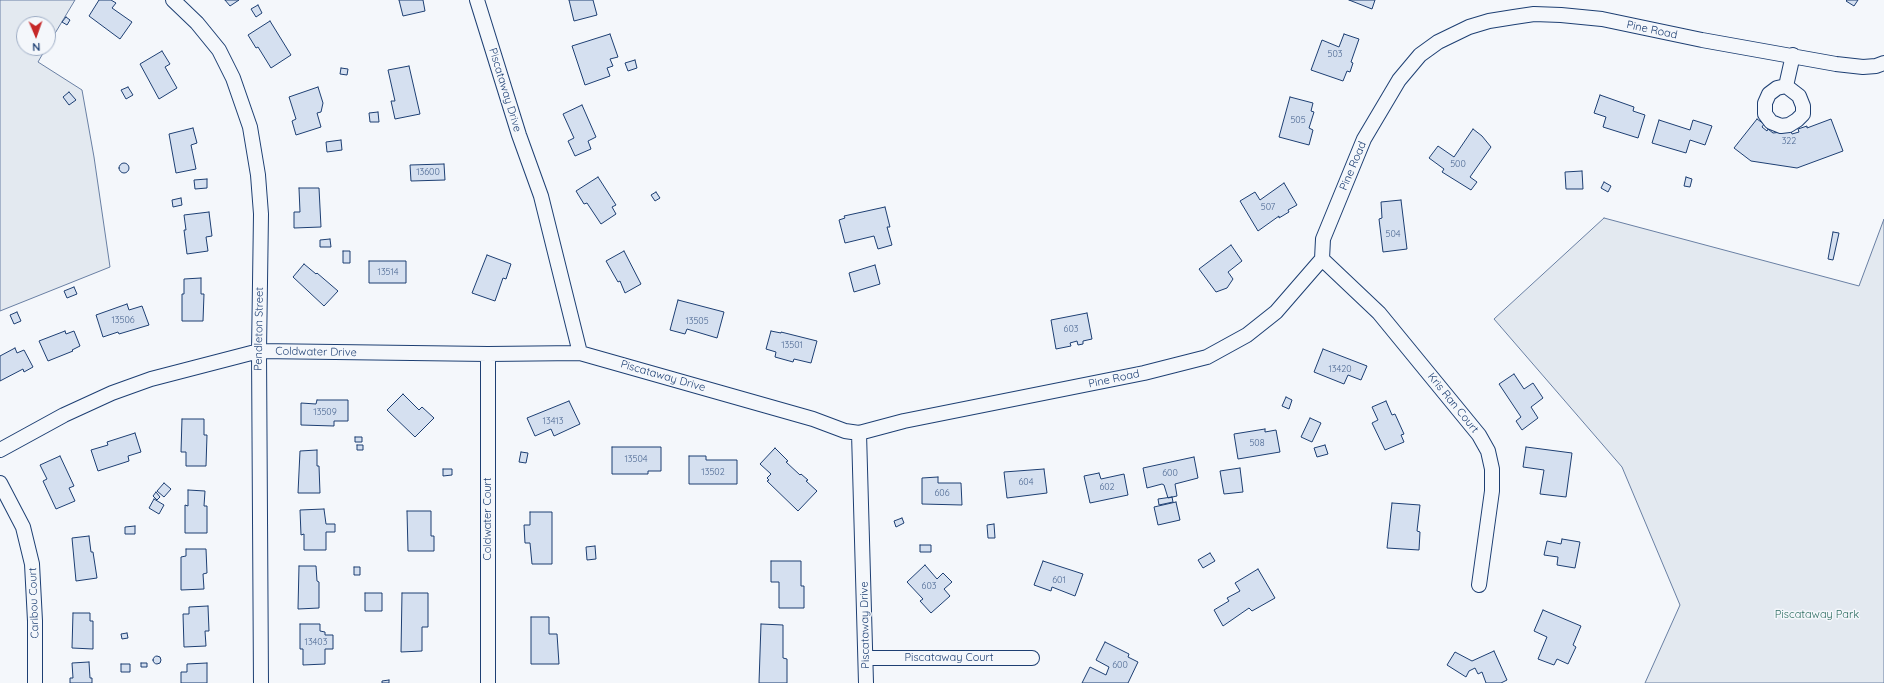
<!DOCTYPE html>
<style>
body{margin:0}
#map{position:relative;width:1884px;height:683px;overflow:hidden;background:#f4f7fb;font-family:Quicksand,sans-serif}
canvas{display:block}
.north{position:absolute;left:16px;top:16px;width:40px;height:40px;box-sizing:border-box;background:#f4f7fb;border:1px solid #9eadc5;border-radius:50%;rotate:178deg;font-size:11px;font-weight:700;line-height:16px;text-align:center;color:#1d3f73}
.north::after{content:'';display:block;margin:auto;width:14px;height:18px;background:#c62828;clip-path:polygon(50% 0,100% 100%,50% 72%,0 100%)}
</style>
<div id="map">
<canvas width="1884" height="683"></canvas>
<div class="north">N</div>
</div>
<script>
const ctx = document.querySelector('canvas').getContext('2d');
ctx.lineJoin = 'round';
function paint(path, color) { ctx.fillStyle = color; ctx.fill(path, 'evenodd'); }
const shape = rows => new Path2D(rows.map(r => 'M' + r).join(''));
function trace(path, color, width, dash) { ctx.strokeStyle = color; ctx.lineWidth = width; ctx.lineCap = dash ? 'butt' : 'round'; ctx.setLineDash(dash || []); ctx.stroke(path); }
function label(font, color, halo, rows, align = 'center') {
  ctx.font = font + ' Quicksand,sans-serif'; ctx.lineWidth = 3; ctx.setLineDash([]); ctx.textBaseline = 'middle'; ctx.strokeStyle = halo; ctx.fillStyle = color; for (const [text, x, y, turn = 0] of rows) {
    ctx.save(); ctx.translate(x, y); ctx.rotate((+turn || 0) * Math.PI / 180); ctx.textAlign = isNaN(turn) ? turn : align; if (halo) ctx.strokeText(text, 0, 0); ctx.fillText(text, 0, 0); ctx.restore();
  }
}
const green = shape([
 [0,0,75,0,48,45,48,24,24,24,24,48,46,48,38,62,82,90,94,157,110,267,0,311,0,0],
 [1604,218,1859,286,1884,219,1884,683,1645,683,1680,605,1622,467,1494,319,1604,218]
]);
paint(green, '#e3e9f0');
trace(green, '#687fa3', 1);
const building = shape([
 [99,0,111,0,116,3,112,8,132,22,120,39,89,16,99,0],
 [225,0,239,0,230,6,225,0],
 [399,0,423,0,425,11,403,16,399,0],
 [569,0,593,0,597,15,574,21,569,0],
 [1349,0,1375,0,1372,9,1349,0],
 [1847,0,1858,0,1854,6,1846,1,1847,0],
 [258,5,262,13,256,17,251,9,258,5],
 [66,17,70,20,67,25,62,22,66,17],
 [270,21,291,55,271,68,258,47,256,48,248,35,270,21],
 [610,34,618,57,610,59,613,66,607,68,610,76,585,85,572,46,610,34],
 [1344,34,1359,39,1351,62,1353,63,1350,72,1347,71,1343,81,1311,70,1322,40,1339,47,1344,34],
 [162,51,170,64,165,67,177,88,159,99,140,64,162,51],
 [635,60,637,68,628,71,625,63,635,60],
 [409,66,420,114,395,119,391,101,395,101,388,70,409,66],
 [341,68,348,69,347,75,340,74,341,68],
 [128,87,133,95,126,99,121,90,128,87],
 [318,87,323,103,321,112,317,113,321,127,296,135,292,121,296,119,289,97,318,87],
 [69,92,76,100,69,105,63,97,69,92],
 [1600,95,1634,107,1633,111,1645,115,1638,138,1603,127,1606,117,1594,113,1600,95],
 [1290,97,1313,103,1311,111,1314,112,1309,128,1313,130,1309,145,1279,137,1290,97],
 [582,105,596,137,588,141,591,149,575,156,568,141,574,138,563,114,582,105],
 [378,112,379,122,370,122,369,113,378,112],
 [1757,119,1764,124,1762,127,1767,131,1768,129,1773,133,1791,131,1792,134,1799,132,1798,129,1807,126,1807,128,1831,119,1843,151,1797,168,1751,161,1734,148,1757,119],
 [1659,120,1690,130,1693,120,1712,126,1705,145,1690,140,1686,153,1652,143,1659,120],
 [193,128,197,143,191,145,196,169,176,173,169,134,193,128],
 [1473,129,1482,136,1491,147,1470,177,1477,182,1471,190,1442,172,1444,169,1429,158,1438,146,1454,157,1473,129],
 [341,140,342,150,327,152,326,142,341,140],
 '119 168a5 5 0 1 1 10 0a5 5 0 1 1-10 0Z',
 [444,164,445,180,411,181,410,165,444,164],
 [1582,171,1583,189,1566,189,1565,172,1582,171],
 [598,177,616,205,612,207,616,214,601,224,587,203,584,204,576,191,598,177],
 [1686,177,1692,179,1690,187,1684,186,1686,177],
 [207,179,207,188,195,189,194,180,207,179],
 [1604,182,1611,186,1608,192,1601,188,1604,182],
 [1284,183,1297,205,1288,210,1289,212,1279,218,1279,216,1258,231,1240,201,1255,192,1260,200,1284,183],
 [299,188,319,188,321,227,294,228,294,212,300,212,299,188],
 [656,192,660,198,655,201,651,195,656,192],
 [181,198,182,205,173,207,172,200,181,198],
 [1401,200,1407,249,1383,252,1379,219,1382,218,1381,202,1401,200],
 [885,207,890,227,887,227,892,245,878,249,874,236,845,243,839,220,845,218,844,216,885,207],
 [209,212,212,236,206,237,208,251,187,254,184,230,186,230,184,215,209,212],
 [1833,232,1839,233,1833,260,1828,259,1833,232],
 [330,239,331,247,320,247,320,240,330,239],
 [1231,245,1242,261,1228,272,1233,279,1227,288,1216,292,1199,269,1231,245],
 [343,251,350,251,350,263,343,263,343,251],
 [624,251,641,284,625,293,620,281,618,282,606,261,624,251],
 [487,255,511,264,506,279,503,278,495,301,472,293,487,255],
 [369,261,406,261,406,283,369,283,369,261],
 [304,264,316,274,317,273,338,291,324,306,293,277,304,264],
 [875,265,880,284,854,292,849,273,875,265],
 [201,278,201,294,204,294,203,321,182,321,182,294,184,294,184,279,201,278],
 [74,287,77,294,67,298,64,291,74,287],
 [678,300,724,312,717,338,687,329,685,334,670,330,678,300],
 [127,304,129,310,142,306,149,325,119,334,118,332,103,337,96,315,127,304],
 [17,312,21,321,14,324,10,315,17,312],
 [1087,313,1092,339,1083,341,1083,344,1078,345,1077,341,1070,343,1071,346,1056,349,1051,320,1087,313],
 [65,331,66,334,74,331,80,346,72,350,73,351,48,361,39,341,65,331],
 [771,331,781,333,781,332,817,341,811,363,794,359,793,362,775,357,776,352,766,349,771,331],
 [15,348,17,353,24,350,33,367,24,372,23,369,0,381,0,356,15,348],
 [1323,349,1367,366,1361,380,1348,375,1344,384,1314,372,1323,349],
 [1514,374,1524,389,1533,383,1543,398,1531,407,1538,418,1522,430,1516,421,1521,417,1499,384,1514,374],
 [403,394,419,410,422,407,434,418,415,437,387,410,403,394],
 [1286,397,1292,400,1289,409,1282,406,1286,397],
 [317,400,348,400,348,421,334,421,334,426,301,425,301,403,316,404,317,400],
 [569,401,580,424,554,436,551,429,535,436,527,418,569,401],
 [1386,401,1392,415,1395,414,1404,434,1401,435,1404,442,1385,450,1372,423,1378,420,1372,407,1386,401],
 [1310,418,1321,423,1312,442,1301,437,1310,418],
 [182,419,204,419,204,435,207,435,206,466,186,466,186,452,181,452,182,419],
 [1265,429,1265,432,1276,430,1280,452,1238,459,1234,434,1265,429],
 [135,433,141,452,128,456,129,461,98,471,91,450,108,445,107,442,135,433],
 [355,437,362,437,362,442,355,442,355,437],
 [357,445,363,445,363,450,357,450,357,445],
 [1325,445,1328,454,1317,457,1314,448,1325,445],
 [612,447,661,447,661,471,648,471,648,474,612,474,612,447],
 [1526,447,1572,453,1566,497,1540,494,1544,470,1523,467,1526,447],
 [775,448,788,461,786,462,800,475,801,474,808,480,806,481,817,491,798,511,767,481,769,480,767,478,771,474,760,464,775,448],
 [317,450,317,466,319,466,320,493,298,493,300,451,317,450],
 [521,452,528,453,526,463,519,462,521,452],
 [60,456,74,486,69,488,75,501,56,509,43,481,47,479,40,465,60,456],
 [689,456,706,456,706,460,737,460,737,484,689,484,689,456],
 [1194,457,1198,478,1175,484,1177,496,1168,498,1164,485,1162,484,1147,488,1143,468,1194,457],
 [1240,468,1243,492,1224,494,1220,471,1240,468],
 [443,469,452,469,452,475,443,476,443,469],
 [1044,469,1047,493,1007,498,1004,472,1044,469],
 [1099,473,1101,479,1124,474,1128,495,1090,503,1084,476,1099,473],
 [938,477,938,483,961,483,962,505,922,504,922,478,938,477],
 [164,483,171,489,164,497,157,491,164,483],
 [188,490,205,491,204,506,207,506,207,533,185,533,185,505,188,506,188,490],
 [156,492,160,497,157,500,153,496,156,492],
 [1172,497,1173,502,1159,505,1158,499,1172,497],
 [154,499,164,505,159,514,149,508,154,499],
 [1176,502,1180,520,1158,525,1154,507,1176,502],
 [1392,503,1420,505,1417,531,1420,532,1419,550,1387,548,1392,503],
 [324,509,326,524,335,524,335,532,326,532,326,550,304,550,304,534,301,535,300,510,324,509],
 [407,511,431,511,431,536,434,536,434,551,408,551,407,511],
 [530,512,552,512,552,564,532,564,530,543,525,543,524,525,530,525,530,512],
 [902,518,904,523,896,527,894,521,902,518],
 [994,524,995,538,988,538,987,525,994,524],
 [135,526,135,534,125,534,125,527,135,526],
 [89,536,91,552,93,552,97,578,76,581,72,538,89,536],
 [1562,539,1580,542,1575,568,1557,565,1558,557,1544,555,1547,541,1561,544,1562,539],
 [920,545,931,545,931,552,920,552,920,545],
 [595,546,596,559,587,560,586,547,595,546],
 [186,549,206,549,207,573,203,574,204,589,181,590,181,557,186,556,186,549],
 [1210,553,1215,561,1203,568,1198,560,1210,553],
 [771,561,801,561,801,586,804,586,804,608,779,608,779,582,771,582,771,561],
 [1043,561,1083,574,1075,596,1052,587,1051,591,1034,585,1043,561],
 [925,565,937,579,943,573,952,582,944,589,950,596,931,613,920,601,923,599,907,582,925,565],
 [299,566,316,566,317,581,319,582,319,608,298,609,299,566],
 [354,567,360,567,360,575,354,575,354,567],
 [1258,569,1275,598,1252,611,1249,608,1223,626,1214,610,1229,601,1227,598,1240,591,1235,583,1258,569],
 [365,593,382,593,382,611,365,611,365,593],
 [402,593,428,593,428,627,422,627,422,651,401,652,402,593],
 [208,606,209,631,205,631,206,646,184,647,183,614,189,614,189,607,208,606],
 [1543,610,1581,626,1573,645,1576,647,1568,664,1557,659,1554,665,1538,659,1547,637,1534,631,1543,610],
 [73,613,90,613,90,621,93,621,93,649,72,648,73,613],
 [531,617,549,617,549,634,557,634,559,664,531,664,531,617],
 [300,624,320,624,320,631,325,632,325,635,333,635,333,649,325,649,325,664,303,665,303,649,300,649,300,624],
 [761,624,783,625,783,658,787,659,787,683,759,683,761,624],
 [127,633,128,638,122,639,121,634,127,633],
 [1105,642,1129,654,1128,657,1138,662,1128,683,1082,683,1090,667,1106,675,1109,667,1096,660,1105,642],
 [1494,651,1507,680,1501,683,1486,683,1482,672,1478,674,1475,668,1469,671,1466,677,1447,665,1455,652,1472,661,1494,651],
 '153 660a4 4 0 1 1 8 0a4 4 0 1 1-8 0Z',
 [89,662,90,678,92,678,92,683,70,683,70,678,73,678,72,663,89,662],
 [141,663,147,663,147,667,141,667,141,663],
 [207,663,207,683,181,683,181,672,187,672,187,664,207,663],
 [121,664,130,664,130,672,121,672,121,664],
 [389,680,389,683,382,683,382,681,389,680]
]);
paint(building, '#d5e0f0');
trace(building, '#1d3f73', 1);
const street = shape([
 [173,0,197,23,219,50,233,78,250,127,258,175,261,214,259,351,261,683],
 [477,0,519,135,541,196,580,353],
 [1786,86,1799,96,1803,106,1803,114,1797,120,1789,125,1781,126,1771,122,1765,114,1765,103,1769,94,1777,88,1786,86],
 [1786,86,1793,55],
 [1322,259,1379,313,1479,435,1488,451,1492,469,1492,491,1479,585],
 [859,433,904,421,1144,373,1207,357,1247,335,1276,312,1322,259,1323,239,1364,139,1399,80,1420,55,1438,42,1469,27,1489,21,1514,17,1534,14,1561,15,1602,19,1702,40,1836,64,1863,67,1876,66,1884,63],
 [0,450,64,415,112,393,151,379,259,351,488,354,580,353,813,419,845,431,859,433,866,683],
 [0,483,23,527,32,564,35,621,35,683],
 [866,658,1032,658],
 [488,683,488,354]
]);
trace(street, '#1d3f73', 16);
trace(street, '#f4f7fb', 14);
label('9px', '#4b6792', null, [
 ["503",1335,54],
 ["505",1298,120],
 ["322",1789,141],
 ["500",1458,164],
 ["13600",428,172],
 ["507",1268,207],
 ["504",1393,234],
 ["13514",388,272],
 ["13506",123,320],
 ["13505",697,321],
 ["603",1071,329],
 ["13501",792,345],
 ["13420",1340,369],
 ["13509",325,412],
 ["13413",553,421],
 ["508",1257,443],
 ["13504",636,459],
 ["13502",713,472],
 ["600",1170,473],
 ["604",1026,482],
 ["602",1107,487],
 ["606",942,493],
 ["601",1059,580],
 ["603",929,586],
 ["13403",316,642],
 ["600",1120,665]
]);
label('11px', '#1d3f73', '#f4f7fb', [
 ["Pine Road",1652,30,12],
 ["Piscataway Drive",505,90,73],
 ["Pine Road",1353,166,-67],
 ["Pendleton Street",259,329,-89],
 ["Coldwater Drive",316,352,1],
 ["Piscataway Drive",663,376,16],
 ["Pine Road",1114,379,-12],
 ["Kris Ran Court",1453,403,51],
 ["Coldwater Court",488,519,-90],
 ["Caribou Court",34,603,-92],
 ["Piscataway Drive",865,625,-91],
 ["Piscataway Court",949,658]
]);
label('11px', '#2c6c60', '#f4f7fb', [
 ["Piscataway Park",1817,615]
]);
</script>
